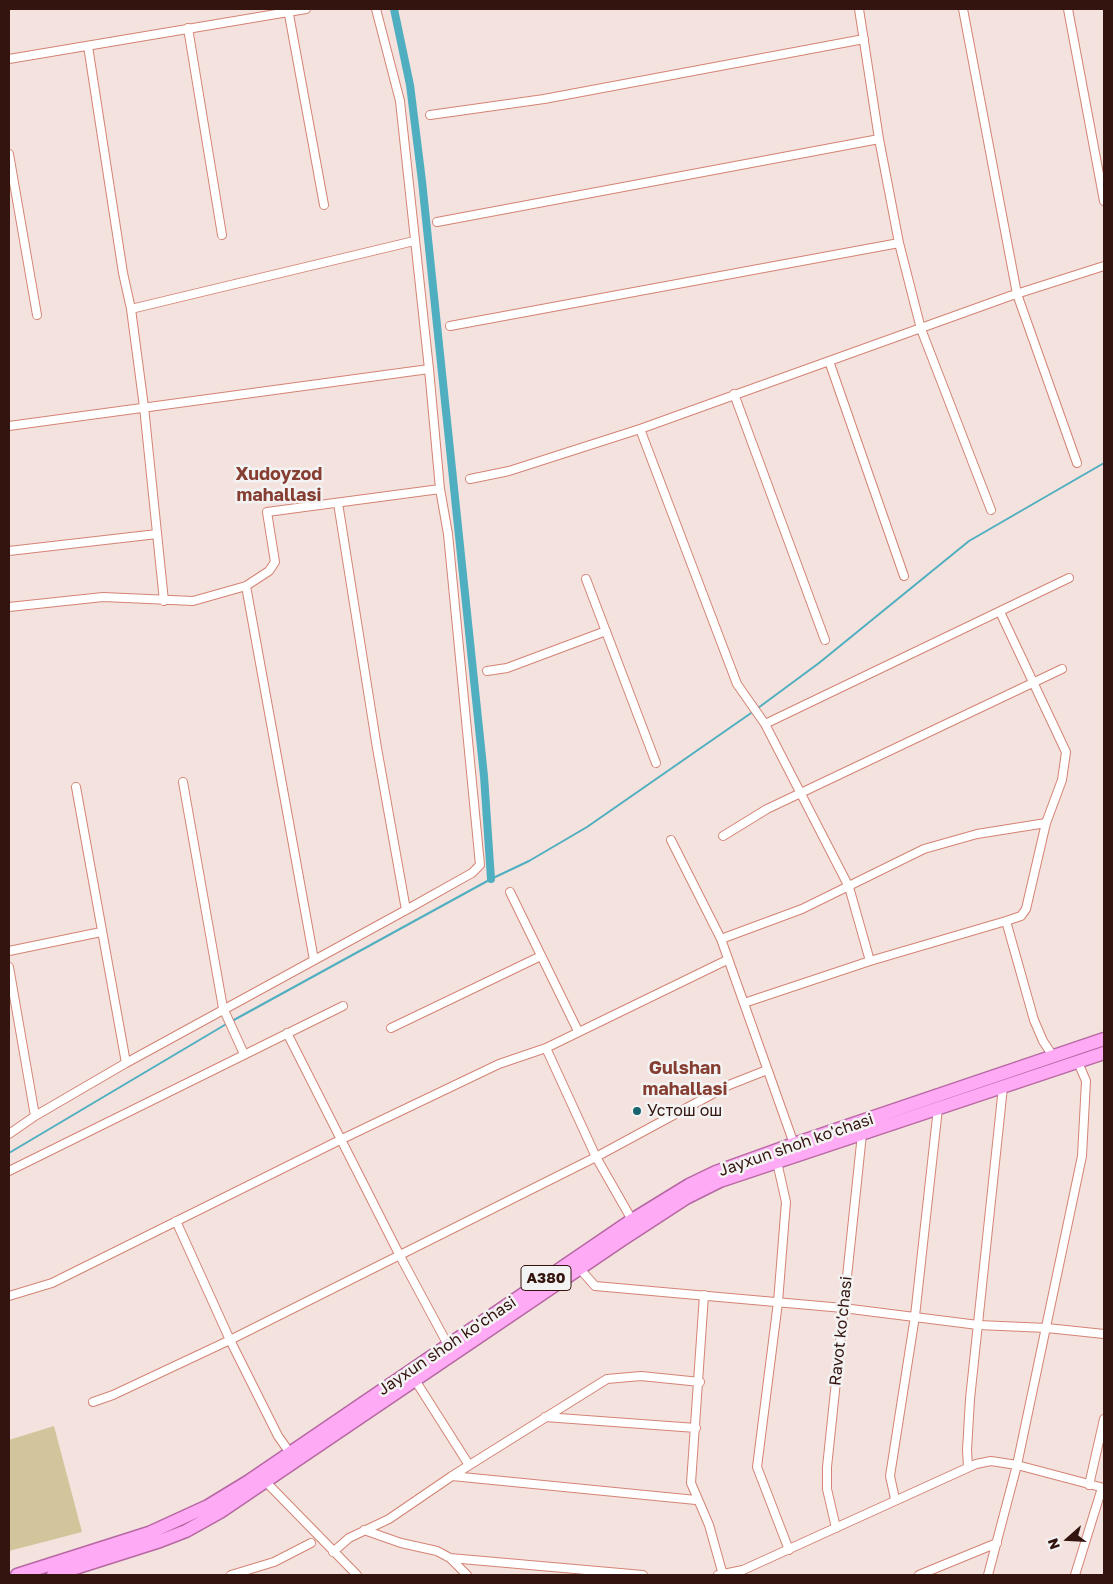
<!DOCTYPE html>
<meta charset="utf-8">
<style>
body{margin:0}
#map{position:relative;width:1113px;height:1584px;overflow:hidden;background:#f4e2de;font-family:"Golos Text",sans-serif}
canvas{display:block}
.frame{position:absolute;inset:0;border:10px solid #33140e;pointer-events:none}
.north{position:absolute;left:1043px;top:1514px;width:50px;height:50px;-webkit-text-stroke:4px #f3f3f3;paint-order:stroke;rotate:251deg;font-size:14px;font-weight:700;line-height:20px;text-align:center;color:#33140e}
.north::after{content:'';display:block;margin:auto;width:18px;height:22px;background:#33140e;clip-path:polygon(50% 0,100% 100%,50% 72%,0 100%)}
</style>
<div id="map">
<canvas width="1113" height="1584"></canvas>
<div class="frame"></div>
<div class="north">N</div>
</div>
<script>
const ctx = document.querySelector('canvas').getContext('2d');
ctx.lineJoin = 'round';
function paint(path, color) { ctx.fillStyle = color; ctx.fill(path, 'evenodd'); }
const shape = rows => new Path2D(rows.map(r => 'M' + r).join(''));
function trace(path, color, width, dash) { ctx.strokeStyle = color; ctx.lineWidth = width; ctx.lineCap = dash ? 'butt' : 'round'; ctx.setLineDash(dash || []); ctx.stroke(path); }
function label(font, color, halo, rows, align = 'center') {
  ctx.font = font + ' "Golos Text",sans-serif'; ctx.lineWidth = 5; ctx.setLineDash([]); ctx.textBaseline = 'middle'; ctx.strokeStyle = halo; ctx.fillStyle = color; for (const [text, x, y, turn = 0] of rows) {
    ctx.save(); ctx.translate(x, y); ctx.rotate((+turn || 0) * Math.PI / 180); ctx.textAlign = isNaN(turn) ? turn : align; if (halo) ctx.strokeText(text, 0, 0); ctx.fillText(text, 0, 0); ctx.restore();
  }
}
paint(shape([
 [54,1426,82,1532,9,1551,9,1440]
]), '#d3c59b');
trace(shape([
 [758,708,819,663,969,541,1104,463],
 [232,1021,491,879,529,861,587,827,754,711],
 [9,1153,228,1023]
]), '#4fafc0', 2);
trace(shape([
 [394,9,410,85,422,181,484,776,491,879]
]), '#4fafc0', 8);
const minor = shape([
 [288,9,324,205],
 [859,9,879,139,899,243,921,329,991,510],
 [963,9,1017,294,1077,463],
 [1068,9,1104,201],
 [188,28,222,235],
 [88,46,123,273,131,309,144,407,164,601],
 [9,59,306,9],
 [430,115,544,99,864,39],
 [9,154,37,315],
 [437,222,879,139],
 [131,309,414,241],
 [450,326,899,243],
 [829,361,904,576],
 [734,394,825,640],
 [9,426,429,369],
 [640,429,737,684,765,724,849,887,870,961],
 [470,479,509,471,640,429,1010,296,1104,266],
 [338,503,377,748,406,910],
 [9,551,157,534],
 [586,579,656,763],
 [246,586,314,960],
 [9,607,103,597,193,601,246,586,269,571,275,562,267,512,440,489],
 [487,671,507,668,606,631],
 [765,724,1069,578],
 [183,782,223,1008,244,1054],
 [76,787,126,1063],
 [723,836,767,809,1062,669],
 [671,840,721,939,794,1144],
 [510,892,578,1031],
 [1006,921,1034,1020,1043,1041,1053,1056],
 [721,939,802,909,924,849,977,834,1046,823],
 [9,951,101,932],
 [9,967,35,1116],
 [744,1003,870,961,1006,921,1021,916,1026,909,1046,823,1062,780,1066,752,1000,612],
 [391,1028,541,956],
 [287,1033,400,1256,448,1345],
 [546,1048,596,1157,632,1220],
 [9,1134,35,1116,126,1063,406,910,472,873,480,865,448,534,440,489,429,369,400,101,376,9],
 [777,1162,786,1202,778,1302,757,1467,789,1550],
 [9,1171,343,1006],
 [176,1221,230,1340,278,1436,290,1453],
 [580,1269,595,1286,843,1308,978,1325,1047,1328,1104,1334],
 [704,1295,691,1483,709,1525,723,1575],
 [9,1296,52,1283,340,1140,499,1064,546,1048,727,960],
 [415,1380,469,1465],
 [93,1402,113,1395,230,1340,596,1157,729,1085,767,1070],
 [545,1417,696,1428],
 [968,1467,967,1450,970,1399,1003,1087],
 [452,1476,696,1500],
 [266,1482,357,1575],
 [1089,1485,1104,1419],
 [895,1499,890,1476,915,1316,938,1108],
 [836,1528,827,1489,827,1467,862,1134],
 [364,1530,401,1543,437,1551,450,1558,643,1575],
 [333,1552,349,1538,389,1519,452,1476,607,1379,641,1376,700,1382],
 [450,1558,467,1575],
 [231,1575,274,1562,311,1543],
 [718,1575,743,1570,976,1464,991,1461,1017,1465,1104,1488],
 [919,1575,997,1543],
 [988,1575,1017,1465,1082,1156,1086,1081,1078,1062],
 [1075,1575,1102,1488]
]);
const trunk = shape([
 [17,1575,149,1533,208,1506,249,1481,632,1220,689,1185,716,1172,791,1145,1104,1039],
 [53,1575,160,1541,186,1531,220,1512,623,1239,686,1198,720,1181,1104,1053]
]);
trace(minor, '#d48374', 10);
trace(trunk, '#b668a2', 15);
trace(minor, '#fff', 8);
trace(trunk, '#feaaf4', 12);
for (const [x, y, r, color] of [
 [637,1111,5,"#18636f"]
]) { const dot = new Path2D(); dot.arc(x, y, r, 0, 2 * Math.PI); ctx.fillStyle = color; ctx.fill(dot); trace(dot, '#f3f3f3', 2); }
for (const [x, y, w] of [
 [546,1278,50]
]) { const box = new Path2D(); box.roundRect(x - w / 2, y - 12.5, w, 25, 4); ctx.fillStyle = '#f3f3f3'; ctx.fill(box); trace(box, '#33140e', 1); }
label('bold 15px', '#33140e', null, [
 ["A380",546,1278]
]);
label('16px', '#33140e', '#f3f3f3', [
 ["Устош ош",647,1111]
], 'left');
label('16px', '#33140e', '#f3f3f3', [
 ["Jayxun shoh ko'chasi",796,1145,-19],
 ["Ravot ko'chasi",841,1331,-84],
 ["Jayxun shoh ko'chasi",447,1346,-34]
]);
label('bold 18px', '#873e32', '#f3f3f3', [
 ["Xudoyzod",279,474],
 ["mahallasi",279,495],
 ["Gulshan",685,1068],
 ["mahallasi",685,1089]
]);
</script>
